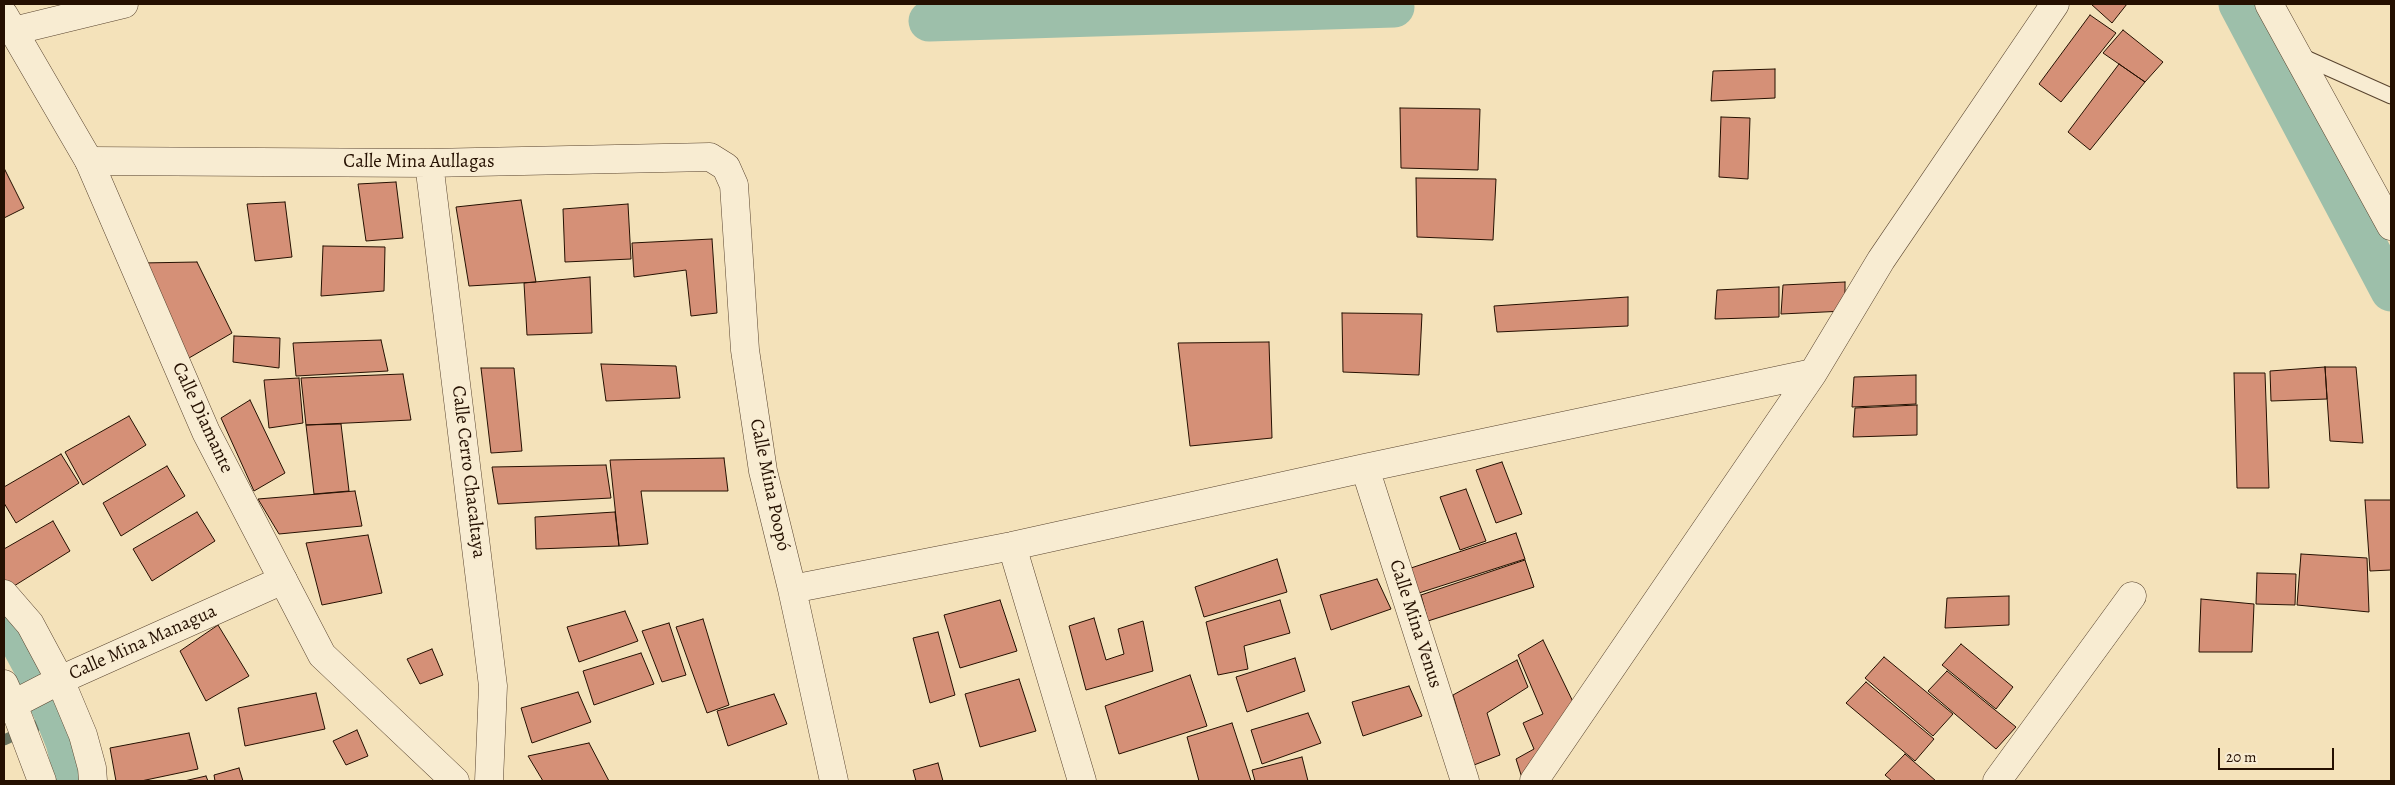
<!DOCTYPE html>
<meta charset="utf-8">
<style>
body{margin:0}
#map{position:relative;width:2395px;height:785px;overflow:hidden;background:#f4e2ba;font-family:Alegreya,serif}
canvas{display:block}
.frame{position:absolute;inset:0;border:5px solid #251001;pointer-events:none}
.scale{position:absolute;left:2218px;top:748px;width:116px;height:22px;box-sizing:border-box;border:2px solid #251001;border-top:0;padding-left:6px;font-size:15px;line-height:18px;white-space:nowrap;color:#251001;-webkit-text-stroke:4px #f8ecd2;paint-order:stroke}
</style>
<div id="map">
<canvas width="2395" height="785"></canvas>
<div class="frame"></div>
<div class="scale">20 m</div>
</div>
<script>
const ctx = document.querySelector('canvas').getContext('2d');
ctx.lineJoin = 'round';
const shape = rows => new Path2D(rows.map(r => 'M' + r).join(''));
function trace(path, color, width, dash) { ctx.strokeStyle = color; ctx.lineWidth = width; ctx.lineCap = dash ? 'butt' : 'round'; ctx.setLineDash(dash || []); ctx.stroke(path); }
function paint(path, color) { ctx.fillStyle = color; ctx.fill(path, 'evenodd'); }
function label(font, color, halo, rows, align = 'center') {
  ctx.font = font + ' Alegreya,serif'; ctx.lineWidth = 4; ctx.setLineDash([]); ctx.textBaseline = 'middle'; ctx.strokeStyle = halo; ctx.fillStyle = color; for (const [text, x, y, turn = 0] of rows) {
    ctx.save(); ctx.translate(x, y); ctx.rotate((+turn || 0) * Math.PI / 180); ctx.textAlign = isNaN(turn) ? turn : align; if (halo) ctx.strokeText(text, 0, 0); ctx.fillText(text, 0, 0); ctx.restore();
  }
}
trace(shape([
 [4,740,56,717]
]), '#6d7966', 11);
trace(shape([
 [2239,4,2391,291],
 [929,21,1394,7],
 [4,616,12,626,33,665,56,717,66,742,76,781]
]), '#9dbfaa', 41);
const building = shape([
 [2091,4,2127,4,2112,23,2091,4],
 [2090,15,2116,33,2061,102,2039,84,2090,15],
 [2123,30,2163,62,2145,82,2103,53,2123,30],
 [2119,64,2145,82,2090,150,2068,132,2119,64],
 [1775,69,1775,98,1711,101,1713,71,1775,69],
 [1400,108,1480,109,1478,170,1401,168,1400,108],
 [1721,117,1750,118,1748,179,1719,177,1721,117],
 [4,168,24,208,4,218,4,168],
 [1416,178,1496,179,1493,240,1417,237,1416,178],
 [396,182,403,238,366,241,358,184,396,182],
 [521,200,536,282,469,286,456,207,521,200],
 [285,202,292,257,255,261,247,204,285,202],
 [628,204,631,259,565,262,563,209,628,204],
 [712,239,717,313,691,316,686,270,634,277,632,243,712,239],
 [323,246,385,247,384,291,321,296,323,246],
 [197,262,232,333,189,358,142,263,197,262],
 [590,277,592,333,527,335,524,283,590,277],
 [1845,282,1845,311,1781,314,1783,285,1845,282],
 [1779,287,1779,317,1715,319,1717,290,1779,287],
 [1628,297,1628,326,1497,332,1494,306,1628,297],
 [1342,313,1422,314,1419,375,1343,372,1342,313],
 [234,336,280,338,279,368,233,362,234,336],
 [381,340,388,371,296,376,293,343,381,340],
 [1269,342,1272,438,1190,446,1178,343,1269,342],
 [601,364,676,366,680,398,606,401,601,364],
 [2325,367,2356,367,2363,443,2330,441,2325,367],
 [2325,367,2327,399,2271,401,2270,371,2325,367],
 [481,368,514,368,522,451,491,453,481,368],
 [2234,373,2265,373,2269,488,2237,488,2234,373],
 [403,374,411,420,306,425,301,378,403,374],
 [1916,375,1916,404,1852,407,1854,377,1916,375],
 [299,378,303,423,269,428,264,380,299,378],
 [250,400,285,473,254,491,221,418,250,400],
 [1917,405,1917,435,1853,437,1855,408,1917,405],
 [129,416,146,445,83,485,65,452,129,416],
 [341,424,349,491,314,494,306,425,341,424],
 [61,454,79,483,16,523,4,503,4,487,61,454],
 [724,458,728,491,641,491,648,544,619,546,610,460,724,458],
 [1502,462,1522,514,1496,523,1476,470,1502,462],
 [606,465,611,498,498,504,492,467,606,465],
 [167,466,185,496,121,536,103,503,167,466],
 [1466,489,1486,541,1460,550,1440,497,1466,489],
 [355,491,362,526,279,534,258,499,355,491],
 [2365,500,2391,500,2391,570,2370,571,2365,500],
 [197,512,215,541,152,581,133,549,197,512],
 [615,512,619,546,536,549,535,517,615,512],
 [53,521,70,551,6,591,4,586,4,549,53,521],
 [1516,533,1525,559,1419,593,1411,568,1516,533],
 [368,535,382,593,322,605,306,543,368,535],
 [2301,554,2367,558,2369,612,2297,605,2301,554],
 [1277,559,1287,592,1204,617,1195,587,1277,559],
 [1525,560,1534,587,1428,621,1421,595,1525,560],
 [2257,573,2296,574,2295,605,2256,604,2257,573],
 [1377,579,1391,609,1331,630,1320,595,1377,579],
 [2009,596,2009,625,1945,628,1947,598,2009,596],
 [2201,599,2254,604,2252,652,2199,652,2201,599],
 [1000,600,1017,651,960,668,944,615,1000,600],
 [1280,600,1290,633,1244,646,1248,669,1218,675,1206,622,1280,600],
 [625,611,638,641,579,662,567,627,625,611],
 [1094,618,1106,660,1124,654,1118,629,1143,621,1153,671,1086,690,1069,626,1094,618],
 [703,619,729,705,707,713,676,627,703,619],
 [669,623,686,675,662,682,642,631,669,623],
 [218,625,249,676,206,701,180,651,218,625],
 [938,632,955,695,930,703,913,638,938,632],
 [1543,640,1577,710,1523,781,1516,759,1534,749,1523,723,1543,714,1518,655,1543,640],
 [1961,644,2013,687,1996,709,1942,665,1961,644],
 [432,649,443,675,420,684,407,659,432,649],
 [641,653,654,684,594,705,583,671,641,653],
 [1884,657,1953,714,1933,736,1865,678,1884,657],
 [1295,658,1305,691,1247,712,1236,677,1295,658],
 [1517,660,1528,687,1487,713,1500,755,1474,765,1453,695,1517,660],
 [1947,671,2016,727,1996,749,1928,691,1947,671],
 [1190,675,1207,726,1119,754,1105,706,1190,675],
 [1019,679,1036,731,980,747,965,694,1019,679],
 [1866,682,1934,739,1915,761,1846,703,1866,682],
 [1409,686,1422,716,1363,736,1352,702,1409,686],
 [578,692,591,722,532,743,521,708,578,692],
 [316,693,325,729,245,746,238,708,316,693],
 [774,694,787,724,728,746,717,711,774,694],
 [1308,713,1321,743,1262,764,1251,730,1308,713],
 [1232,723,1251,781,1199,781,1187,737,1232,723],
 [357,730,368,756,346,765,333,741,357,730],
 [189,733,198,769,141,781,116,781,110,748,189,733],
 [589,743,609,781,543,781,528,756,589,743],
 [1905,754,1936,781,1892,781,1885,775,1905,754],
 [1302,757,1308,781,1255,781,1252,770,1302,757],
 [938,763,943,781,916,781,913,770,938,763],
 [239,768,243,781,215,781,214,775,239,768],
 [206,776,208,781,184,781,206,776]
]);
paint(building, '#d59077');
trace(building, '#251001', 1);
const service = shape([
 [2299,55,2391,96]
]);
const minor = shape([
 [13,31,124,4],
 [89,161,429,163,710,157,726,167,734,185,745,350,763,471,792,589,834,781],
 [429,163,493,686,489,781],
 [1365,468,1465,781],
 [1012,546,1082,781],
 [792,589,1012,546,1365,468,1813,373],
 [4,594,30,624,60,680,83,735,92,768,93,781],
 [4,684,13,704,42,781],
 [4,709,60,680,283,580],
 [1534,781,1813,373,1881,260,2055,4],
 [1997,781,2132,596]
]);
const tertiary = shape([
 [2269,4,2391,226],
 [4,15,89,161,206,432,322,655,455,781]
]);
trace(service, '#59442f', 17);
trace(minor, '#59442f', 29);
trace(tertiary, '#59442f', 29);
trace(service, '#f8ecd2', 15);
trace(minor, '#f8ecd2', 28);
trace(tertiary, '#f8ecd2', 28);
label('19px', '#251001', '#f8ecd2', [
 ["Calle Mina Aullagas",419,162],
 ["Calle Diamante",202,418,65],
 ["Calle Cerro Chacaltaya",468,472,83],
 ["Calle Mina Poopó",769,485,78],
 ["Calle Mina Venus",1415,624,72],
 ["Calle Mina Managua",143,643,-24]
]);
</script>
